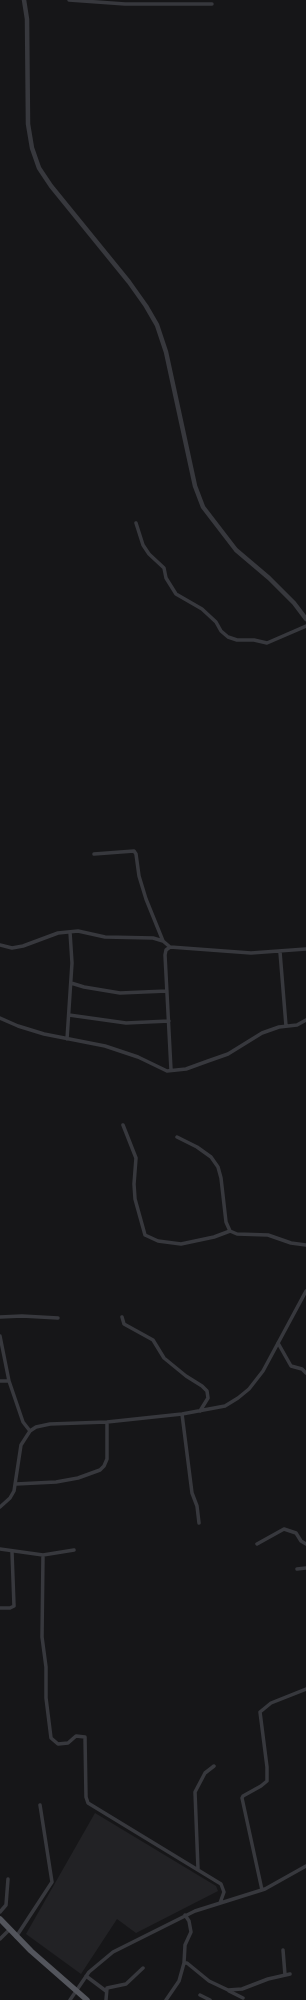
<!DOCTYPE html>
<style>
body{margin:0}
canvas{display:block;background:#161618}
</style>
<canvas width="306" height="2000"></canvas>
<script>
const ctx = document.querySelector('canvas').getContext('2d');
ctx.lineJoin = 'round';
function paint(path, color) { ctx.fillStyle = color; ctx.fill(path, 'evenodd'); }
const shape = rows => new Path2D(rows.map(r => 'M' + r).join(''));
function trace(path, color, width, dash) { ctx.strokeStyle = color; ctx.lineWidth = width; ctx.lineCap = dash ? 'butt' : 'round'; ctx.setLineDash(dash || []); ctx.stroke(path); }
paint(shape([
 [95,1813,216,1886,218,1891,136,1933,117,1919,81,1974,26,1934]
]), '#222225');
trace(shape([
 [69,0,125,4,212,4],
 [136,523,143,545,149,554,164,568,166,578,176,594,202,609,216,622,221,631,228,637,237,640,254,640,267,643,306,626],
 [94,854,134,851,136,854,139,876,146,899,163,941],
 [0,945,12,948,23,946,58,933,78,931,105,937,153,938,163,941,170,947,251,953,306,949],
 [170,947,166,950,165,955,171,1070],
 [280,952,286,1026],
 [71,983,84,987,120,993,167,991],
 [69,1015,126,1023,169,1021],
 [0,1018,18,1026,44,1034,105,1046,138,1057,167,1071,186,1069,208,1061,228,1054,262,1033,279,1027,297,1025,306,1020],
 [67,1039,72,963,70,932],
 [123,1125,136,1158,134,1184,135,1199,145,1235,158,1241,181,1244,214,1237,230,1231],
 [177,1137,197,1147,211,1157,218,1167,221,1178,226,1222,230,1231,237,1234,268,1235,291,1243,306,1245],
 [0,1317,22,1316,58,1318],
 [122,1317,124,1324,153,1340,164,1358,186,1376,202,1386,207,1391,208,1398,200,1411],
 [0,1336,9,1381,23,1422,30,1431],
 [278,1343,291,1366,302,1369,306,1373],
 [0,1381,9,1381],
 [182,1414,192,1493,197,1506,199,1523],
 [16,1484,56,1482,78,1478,100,1470,104,1466,107,1459,107,1422],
 [0,1507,10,1498,14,1491,21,1445,30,1431,36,1427,50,1424,107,1422,182,1414,225,1406,238,1398,249,1389,263,1371,306,1291],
 [257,1544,284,1529,296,1533,301,1541,306,1544],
 [0,1549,43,1555,74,1550],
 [43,1555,42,1637,46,1667,46,1698,51,1738,58,1744,68,1743,76,1736,85,1737,86,1797,88,1803,221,1884,224,1892,220,1903],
 [297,1569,306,1568],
 [0,1608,10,1608,14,1606,12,1552],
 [198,1869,195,1792,205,1773,214,1766],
 [262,1890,242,1798,243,1796,261,1786,267,1781,267,1767,260,1712,271,1703,306,1689],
 [0,1912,6,1905,8,1879],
 [16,1937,52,1882,40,1805],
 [0,1939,9,1930],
 [283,1950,285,1975],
 [184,1963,185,1945,191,1932,189,1921,185,1915],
 [86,1976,106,1991],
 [229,1991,243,1998],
 [200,1995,210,2000],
 [70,2000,89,1972,113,1952,195,1911,265,1889,306,1866],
 [106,2000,107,1988,126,1984,143,1968],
 [166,2000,179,1981,184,1963,187,1963,209,1981,228,1990,242,1989,268,1979,290,1974]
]), '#37383d', 3.5);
trace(shape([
 [24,0,27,19,28,124,32,148,39,168,51,186,129,282,146,306,157,325,166,352,195,486,203,507,236,550,269,578,294,603,306,619]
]), '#37383d', 4.5);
trace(shape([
 [0,1919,31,1951,87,2000]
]), '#53555c', 5.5);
</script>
